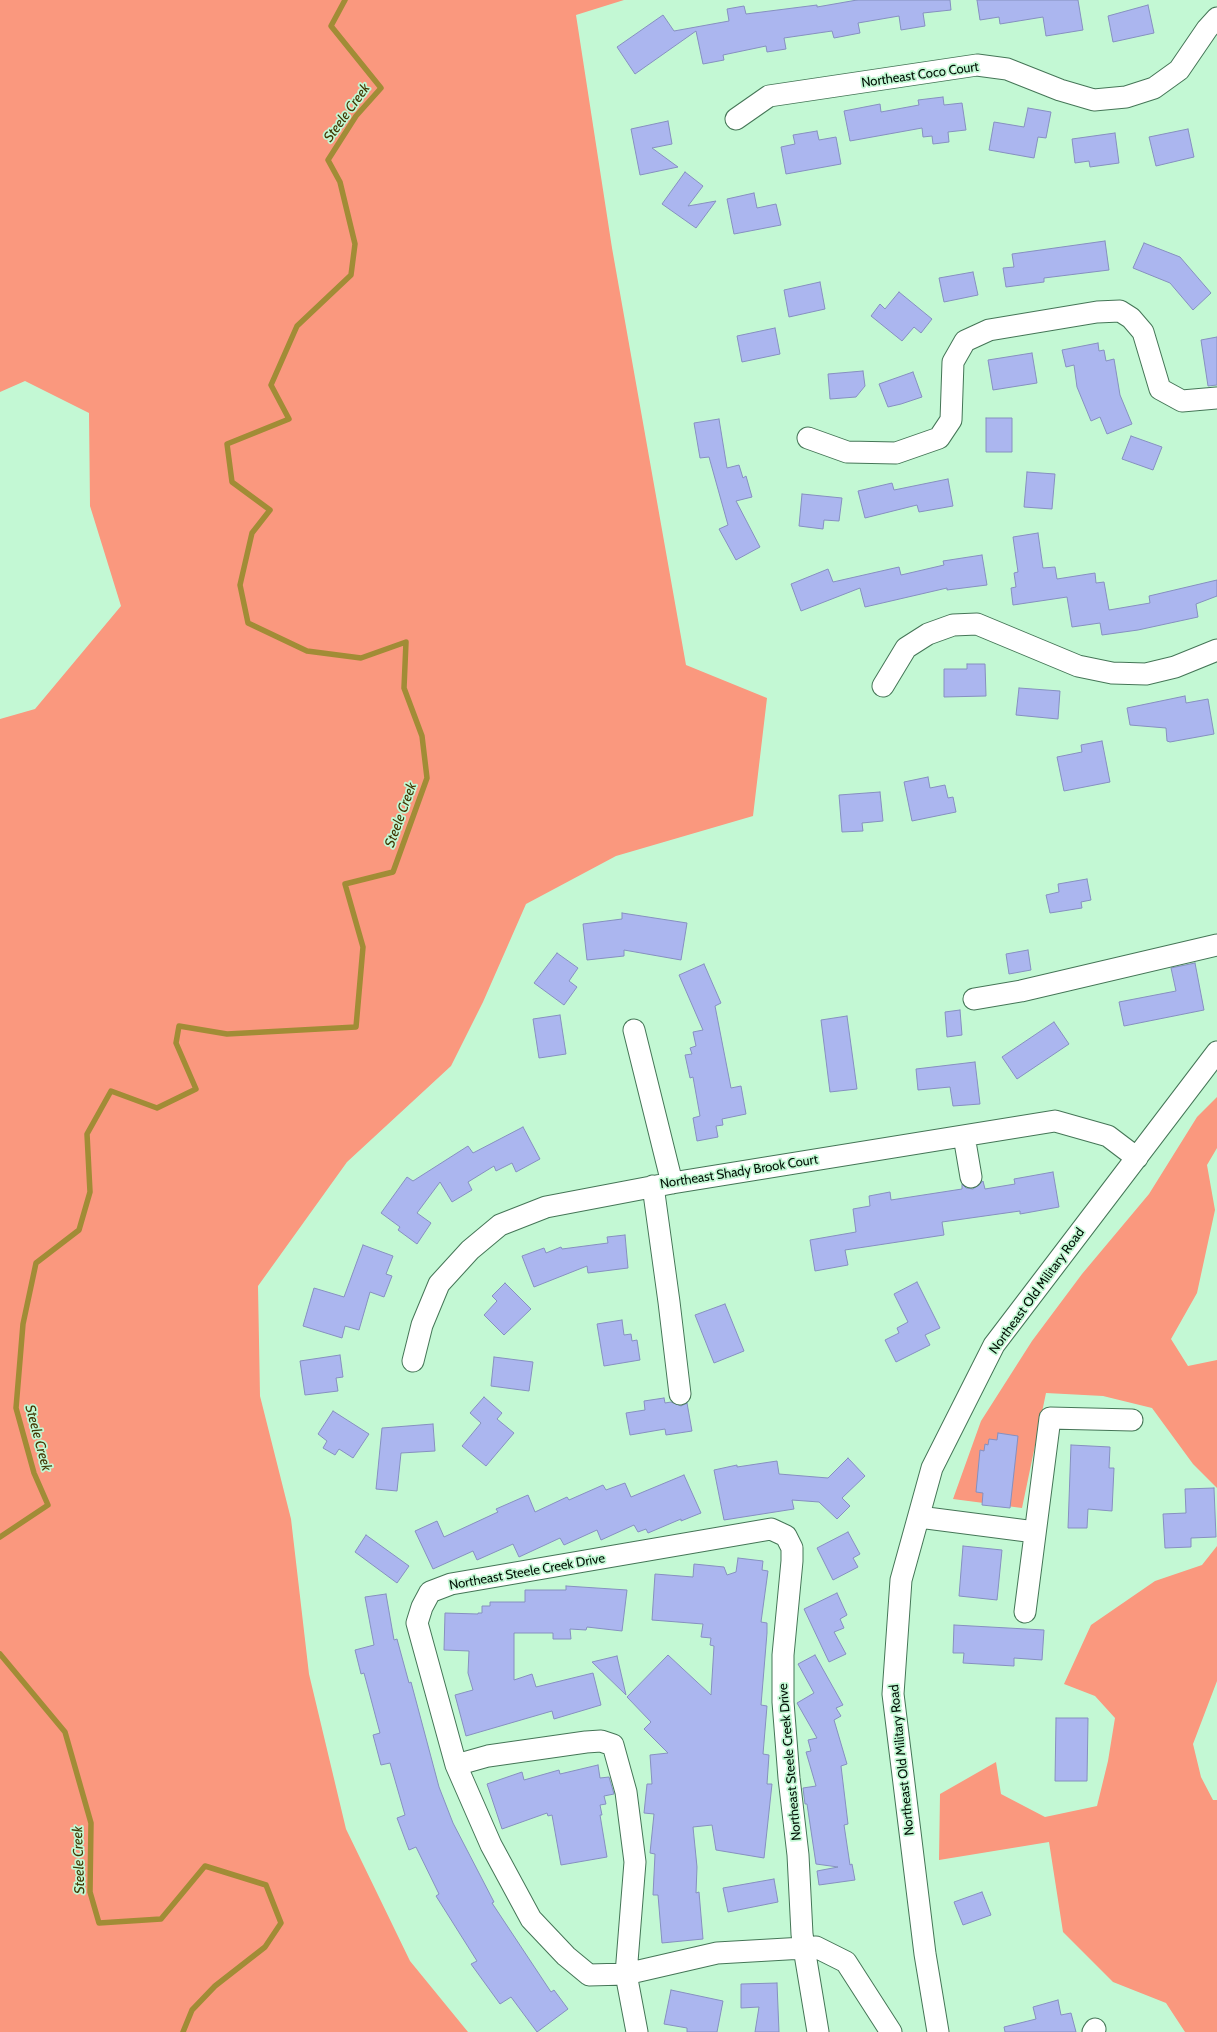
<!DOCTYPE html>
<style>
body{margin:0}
canvas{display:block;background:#c3f8d4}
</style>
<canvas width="1217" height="2032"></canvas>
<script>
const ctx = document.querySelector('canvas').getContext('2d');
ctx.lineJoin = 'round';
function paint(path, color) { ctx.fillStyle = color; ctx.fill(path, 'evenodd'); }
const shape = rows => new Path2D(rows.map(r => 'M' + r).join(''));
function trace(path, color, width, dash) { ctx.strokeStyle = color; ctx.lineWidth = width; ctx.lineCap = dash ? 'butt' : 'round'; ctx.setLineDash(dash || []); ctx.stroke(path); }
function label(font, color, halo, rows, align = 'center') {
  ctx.font = font + ' Cabin,sans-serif'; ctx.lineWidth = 3.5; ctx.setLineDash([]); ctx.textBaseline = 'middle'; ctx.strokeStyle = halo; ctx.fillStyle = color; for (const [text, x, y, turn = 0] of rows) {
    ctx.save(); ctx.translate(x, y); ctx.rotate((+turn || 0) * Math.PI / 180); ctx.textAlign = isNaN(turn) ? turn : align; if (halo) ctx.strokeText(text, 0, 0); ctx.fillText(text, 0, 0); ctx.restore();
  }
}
paint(shape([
 [0,0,624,0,576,15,612,248,686,665,767,698,753,816,616,856,526,904,483,1002,451,1066,347,1162,258,1286,260,1396,291,1519,309,1674,346,1829,410,1961,468,2032,0,2032,0,719,35,709,121,606,90,506,89,413,25,381,0,392],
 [1217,1097,1217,1148,1207,1165,1215,1210,1197,1293,1171,1339,1188,1366,1217,1360,1217,1488,1193,1464,1152,1408,1103,1396,1046,1393,1022,1508,953,1499,981,1421,1032,1341,1082,1274,1149,1194,1197,1117],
 [1217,1546,1217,1681,1193,1744,1201,1777,1213,1800,1217,1800,1217,2032,1185,2032,1166,2003,1113,1982,1063,1932,1049,1842,939,1860,940,1794,996,1762,1001,1794,1045,1817,1097,1806,1108,1761,1115,1718,1095,1696,1064,1684,1091,1625,1155,1581,1202,1565]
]), '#fa987e');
trace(shape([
 [0,1537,48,1505,34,1473,16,1408,23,1324,36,1263,79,1230,90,1192,87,1134,111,1091,157,1108,196,1089,176,1043,179,1026,227,1034,356,1027,363,947,345,884,393,872,427,778,422,736,404,688,406,642,361,658,307,651,248,623,240,585,252,533,270,510,232,482,227,444,289,419,271,385,297,326,351,275,355,244,340,182,328,160,356,116,381,88,331,26,345,0],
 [0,1654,65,1732,91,1823,90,1892,99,1923,161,1919,205,1866,266,1885,281,1923,265,1947,215,1986,192,2010,183,2032]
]), '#a18c36', 5.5);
const building = shape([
 [857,0,950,0,951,10,923,13,925,26,901,30,899,16,858,23,860,33,834,38,832,31,784,38,786,49,767,52,766,46,723,55,724,60,703,64,696,31,635,74,617,47,663,15,674,31,729,21,727,9,744,6,746,14,817,5,817,7,857,0],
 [977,0,1078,0,1083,30,1046,36,1043,17,1000,24,999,17,980,20,977,0],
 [1148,5,1154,33,1113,42,1108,16,1148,5],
 [943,97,944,105,962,103,966,130,948,132,949,142,933,144,932,136,923,137,922,128,850,141,844,111,880,104,881,112,919,105,918,100,943,97],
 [1028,108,1051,112,1046,138,1038,137,1034,158,989,150,994,122,1024,127,1028,108],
 [668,121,672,144,652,148,678,167,640,175,631,129,668,121],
 [1188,129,1194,157,1156,166,1149,137,1188,129],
 [817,131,819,140,836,137,841,164,786,174,781,147,795,144,793,135,817,131],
 [1115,133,1119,163,1090,167,1089,161,1075,163,1072,139,1115,133],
 [685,172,703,186,688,206,716,201,696,228,662,204,685,172],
 [754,193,757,208,776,204,781,225,734,234,727,199,754,193],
 [1105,241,1109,270,1044,278,1044,282,1006,287,1003,268,1014,267,1012,254,1105,241],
 [1144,243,1180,257,1211,293,1193,310,1170,283,1133,268,1144,243],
 [973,272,978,295,944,302,939,278,973,272],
 [820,282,825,309,789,317,784,290,820,282],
 [899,292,932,319,921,333,914,327,902,341,871,316,880,304,885,309,899,292],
 [775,328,780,354,742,362,737,336,775,328],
 [1217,337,1217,385,1208,386,1201,340,1217,337],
 [1098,343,1099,351,1104,350,1106,361,1114,359,1120,395,1132,424,1107,434,1100,417,1091,421,1077,387,1074,365,1066,367,1062,350,1098,343],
 [1032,353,1037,383,993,390,988,360,1032,353],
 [863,371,865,386,856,397,830,399,828,374,863,371],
 [913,372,922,397,901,404,888,407,879,384,913,372],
 [986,418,1012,418,1012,452,986,452,986,418],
 [719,419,727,468,739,465,743,478,746,476,752,497,736,501,760,547,736,560,719,529,728,525,709,457,700,458,694,423,719,419],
 [1131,436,1162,447,1153,470,1122,459,1131,436],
 [1027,472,1055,474,1052,509,1024,507,1027,472],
 [948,479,953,506,919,512,917,505,865,518,858,491,892,483,894,490,948,479],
 [802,494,842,498,839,521,824,520,823,529,799,526,802,494],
 [1038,533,1043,568,1055,567,1057,579,1095,573,1096,583,1104,582,1109,610,1150,603,1149,596,1217,580,1217,596,1196,604,1198,617,1138,630,1102,635,1100,623,1072,627,1067,597,1013,605,1011,588,1016,587,1014,573,1018,572,1013,537,1038,533],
 [982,555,987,585,947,590,947,588,865,607,860,588,801,611,791,584,828,569,833,582,899,567,901,575,944,565,943,561,982,555],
 [967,664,985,664,986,696,944,697,944,669,967,669,967,664],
 [1019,688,1060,691,1058,719,1016,715,1019,688],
 [1185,696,1186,703,1208,699,1214,734,1170,742,1167,741,1166,728,1130,725,1127,708,1185,696],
 [1102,741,1110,782,1064,791,1057,757,1082,752,1081,745,1102,741],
 [928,777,930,788,945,785,948,798,953,797,956,812,912,821,904,782,928,777],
 [880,792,883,821,862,823,863,831,842,832,839,795,880,792],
 [1087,879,1091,900,1081,902,1082,908,1050,913,1046,895,1059,892,1058,884,1087,879],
 [622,913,687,923,681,960,624,950,624,956,587,960,583,924,622,919,622,913],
 [1028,950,1031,970,1009,974,1006,954,1028,950],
 [557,953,578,968,569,981,577,987,564,1005,534,983,557,953],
 [1195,963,1204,1010,1124,1026,1119,1002,1176,991,1171,968,1195,963],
 [704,964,721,1003,715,1006,731,1088,741,1086,746,1114,722,1119,723,1125,716,1126,718,1137,697,1141,693,1118,700,1116,693,1077,690,1078,685,1055,692,1054,690,1048,696,1046,693,1032,703,1030,679,975,704,964],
 [960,1010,962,1035,947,1037,945,1012,960,1010],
 [560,1015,566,1054,539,1058,533,1019,560,1015],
 [847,1016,857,1089,830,1092,821,1020,847,1016],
 [1054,1022,1069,1044,1017,1079,1002,1057,1054,1022],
 [975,1062,980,1104,953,1106,950,1087,918,1090,916,1069,975,1062],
 [523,1127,540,1159,516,1172,512,1163,496,1171,494,1166,468,1182,472,1190,452,1202,440,1182,417,1213,431,1223,417,1244,398,1230,400,1227,381,1213,407,1177,413,1181,468,1146,473,1153,523,1127],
 [1053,1172,1059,1207,1020,1214,1020,1211,942,1222,944,1235,845,1250,848,1265,815,1271,810,1240,856,1232,853,1209,870,1206,869,1196,890,1192,891,1200,962,1189,962,1184,966,1188,973,1189,983,1181,985,1189,1015,1184,1014,1179,1053,1172],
 [625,1235,628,1268,588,1273,587,1266,534,1287,522,1256,544,1248,546,1253,561,1247,562,1249,608,1243,607,1237,625,1235],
 [363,1245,393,1256,386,1274,392,1276,384,1297,370,1292,359,1330,345,1326,342,1338,303,1326,314,1288,344,1297,363,1245],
 [917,1282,940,1328,925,1335,930,1345,896,1362,885,1340,899,1333,897,1328,908,1322,894,1294,917,1282],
 [505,1283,531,1309,504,1335,484,1315,497,1301,492,1296,505,1283],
 [725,1304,744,1351,714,1363,695,1315,725,1304],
 [622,1320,624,1335,631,1334,632,1341,637,1340,640,1360,604,1366,597,1324,622,1320],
 [340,1355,343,1377,336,1378,338,1391,305,1395,300,1361,340,1355],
 [494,1357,533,1362,529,1391,491,1386,494,1357],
 [484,1397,502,1413,497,1419,514,1433,486,1466,462,1446,481,1423,470,1413,484,1397],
 [664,1398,665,1403,671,1402,681,1406,687,1403,692,1431,666,1435,665,1429,630,1435,626,1413,645,1410,644,1401,664,1398],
 [333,1411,369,1434,353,1458,339,1449,335,1455,323,1448,327,1441,318,1434,333,1411],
 [433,1424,435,1451,401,1453,397,1491,376,1489,382,1428,433,1424],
 [998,1433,1018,1436,1010,1508,982,1505,983,1493,976,1492,980,1450,984,1451,985,1444,988,1445,989,1439,997,1440,998,1433],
 [1071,1445,1110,1447,1109,1468,1114,1468,1112,1511,1088,1509,1087,1528,1068,1528,1071,1445],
 [848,1458,865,1476,842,1498,850,1506,837,1519,819,1502,792,1500,794,1509,724,1520,714,1470,737,1465,737,1467,777,1461,779,1474,828,1478,848,1458],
 [684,1475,701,1513,681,1521,681,1519,648,1533,646,1529,638,1532,634,1525,601,1540,597,1530,564,1545,560,1538,519,1557,513,1544,477,1560,473,1551,433,1569,415,1531,437,1521,444,1537,498,1512,496,1509,528,1495,535,1512,567,1497,569,1500,603,1485,606,1490,625,1483,631,1497,684,1475],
 [1214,1488,1216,1537,1191,1538,1191,1547,1165,1548,1163,1514,1186,1513,1185,1489,1214,1488],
 [848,1532,860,1554,853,1558,858,1567,833,1580,817,1548,848,1532],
 [366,1535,409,1566,397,1583,355,1552,366,1535],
 [963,1546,1002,1550,997,1600,959,1596,963,1546],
 [738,1558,763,1561,762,1570,768,1571,761,1622,767,1623,767,1633,761,1705,767,1706,763,1754,769,1755,767,1784,772,1784,764,1858,716,1850,712,1825,693,1827,697,1867,696,1893,699,1892,703,1939,662,1943,658,1895,653,1895,655,1854,650,1853,654,1814,644,1813,647,1784,652,1784,650,1755,668,1753,644,1729,651,1722,627,1697,668,1655,711,1695,714,1646,710,1645,711,1638,701,1637,703,1624,652,1620,655,1574,693,1577,694,1564,724,1567,727,1575,736,1572,738,1558],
 [566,1586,627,1590,622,1631,587,1627,586,1630,570,1629,571,1639,553,1639,553,1633,514,1633,514,1680,532,1674,536,1687,593,1673,601,1705,554,1719,552,1711,466,1736,455,1695,473,1690,468,1673,469,1651,444,1650,445,1613,478,1614,478,1613,482,1613,482,1606,490,1606,490,1602,525,1602,525,1590,566,1590,566,1586],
 [837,1593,847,1615,840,1619,844,1628,834,1632,846,1654,829,1662,804,1609,837,1593],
 [386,1594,394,1640,397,1639,409,1683,411,1682,439,1787,453,1823,494,1902,492,1903,551,1992,554,1990,568,2009,537,2032,511,1997,500,2004,471,1964,477,1961,436,1896,439,1894,416,1847,409,1850,397,1818,405,1815,390,1763,381,1765,373,1735,380,1733,364,1673,361,1674,355,1650,374,1645,365,1597,386,1594],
 [954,1625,1044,1630,1042,1660,1014,1658,1014,1666,963,1663,964,1653,953,1653,954,1625],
 [815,1655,843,1705,836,1708,841,1716,834,1720,847,1764,841,1766,848,1824,844,1825,850,1865,852,1864,855,1880,819,1885,817,1871,838,1867,816,1864,807,1804,805,1804,803,1788,816,1786,806,1752,811,1751,808,1740,817,1738,797,1703,814,1693,798,1664,815,1655],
 [617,1656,626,1695,592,1662,617,1656],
 [1056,1718,1088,1718,1087,1781,1055,1781,1056,1718],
 [598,1765,600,1778,609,1777,614,1794,604,1796,606,1804,600,1805,602,1815,600,1815,607,1857,561,1865,552,1815,548,1816,547,1813,502,1829,487,1784,522,1772,524,1780,559,1770,560,1774,598,1765],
 [774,1879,778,1902,728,1912,723,1888,774,1879],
 [982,1892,991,1915,963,1925,954,1902,982,1892],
 [777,1983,779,2032,755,2032,759,2007,741,2008,741,1984,777,1983],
 [671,1990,723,2001,717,2032,687,2032,687,2028,664,2024,671,1990],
 [1058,2000,1061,2015,1071,2013,1076,2032,1005,2032,1004,2027,1036,2019,1033,2007,1058,2000]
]);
paint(building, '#abb6ef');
trace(building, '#8690c0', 1);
const minor = shape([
 [736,119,769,96,977,65,1007,69,1060,90,1094,100,1126,97,1154,88,1179,70,1207,29,1217,18],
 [808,438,847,452,896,453,939,438,951,420,953,362,965,341,989,330,1097,312,1120,311,1131,318,1143,332,1160,389,1182,401,1217,398],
 [883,686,906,648,928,634,953,625,977,624,1078,666,1112,673,1146,674,1175,667,1217,650],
 [974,999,1021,991,1217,945],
 [634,1030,672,1183],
 [964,1136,971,1177],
 [653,1186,669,1302,680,1394],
 [413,1361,422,1325,439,1284,470,1250,500,1225,546,1207,672,1183,1055,1121,1108,1136,1137,1158],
 [919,1517,1035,1532],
 [1025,1612,1050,1418,1132,1420],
 [456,1765,488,1756,586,1742,601,1741,613,1745,626,1792,635,1862,626,1974,637,2032],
 [818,2032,804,1948,802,1934,798,1855,789,1778,783,1702,783,1655,792,1561,792,1548,786,1536,771,1529,451,1584,430,1592,422,1607,417,1623,456,1765,491,1845,531,1919,566,1956,589,1975,626,1974,717,1953,804,1948,816,1947,846,1962,891,2032],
 [938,2032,925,1954,893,1694,901,1580,932,1468,994,1345,1217,1052],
 [1093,2032,1095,2029]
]);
trace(minor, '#457657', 23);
trace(minor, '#fff', 21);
label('13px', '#001005', '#c3f8d4', [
 ["Northeast Coco Court",920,75,-8],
 ["Northeast Shady Brook Court",739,1172,-9],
 ["Northeast Old Military Road",1037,1291,-54],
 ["Northeast Steele Creek Drive",527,1572,-10],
 ["Northeast Old Military Road",902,1760,-96],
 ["Northeast Steele Creek Drive",790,1762,-95]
]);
label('italic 14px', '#413603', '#c3f8d4', [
 ["Steele Creek",347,113,-54],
 ["Steele Creek",401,815,-70],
 ["Steele Creek",38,1438,75],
 ["Steele Creek",79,1860,-92]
]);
</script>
